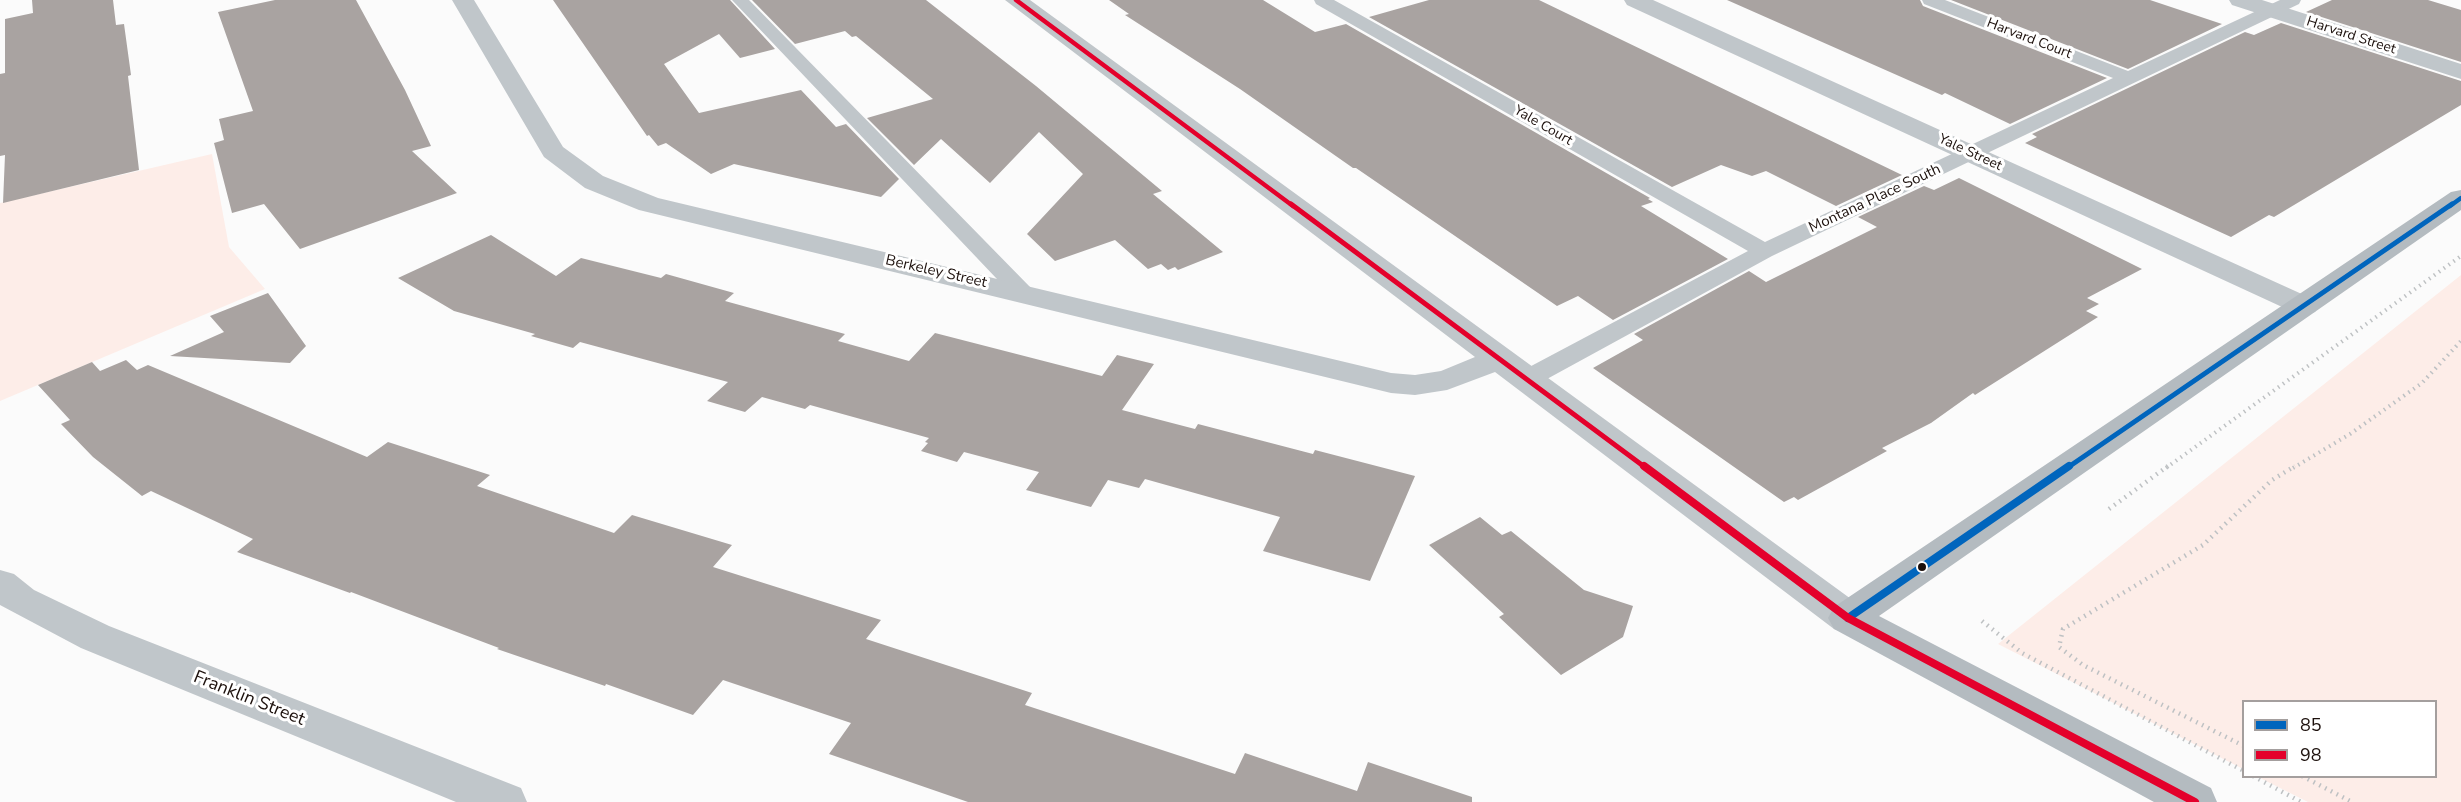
<!DOCTYPE html>
<style>
body{margin:0}
#map{position:relative;width:2461px;height:802px;overflow:hidden;background:#fbfbfb;font-family:"Nunito Sans",sans-serif}
canvas{display:block}
.legend{position:absolute;left:2242px;top:700px;width:195px;height:78px;box-sizing:border-box;background:#fff;border:2px solid #a49f9e;margin:0;padding:8px 10px;list-style:none;font-size:18px;color:#1c100c}
.legend li{display:flex;align-items:center;gap:12px;height:30px}
.legend b{width:30px;border:2px solid #a49f9e}
</style>
<div id="map">
<canvas width="2461" height="802"></canvas>
<ul class="legend">
<li><b style="height:8px;background:#0065bd"></b>85</li>
<li><b style="height:8px;background:#e4002b"></b>98</li>
</ul>
</div>
<script>
const ctx = document.querySelector('canvas').getContext('2d');
ctx.lineJoin = 'round';
function paint(path, color) { ctx.fillStyle = color; ctx.fill(path, 'evenodd'); }
const shape = rows => new Path2D(rows.map(r => 'M' + r).join(''));
function trace(path, color, width, dash) { ctx.strokeStyle = color; ctx.lineWidth = width; ctx.lineCap = dash ? 'butt' : 'round'; ctx.setLineDash(dash || []); ctx.stroke(path); }
function label(font, color, halo, rows, align = 'center') {
  ctx.font = font + ' "Nunito Sans",sans-serif'; ctx.lineWidth = 6; ctx.setLineDash([]); ctx.textBaseline = 'middle'; ctx.strokeStyle = halo; ctx.fillStyle = color; for (const [text, x, y, turn = 0] of rows) {
    ctx.save(); ctx.translate(x, y); ctx.rotate((+turn || 0) * Math.PI / 180); ctx.textAlign = isNaN(turn) ? turn : align; if (halo) ctx.strokeText(text, 0, 0); ctx.fillText(text, 0, 0); ctx.restore();
  }
}
paint(shape([
 [212,154,229,247,265,289,0,401,0,203],
 [2461,275,2461,802,2308,802,2258,777,2436,776,2436,702,2244,702,2243,769,1998,644]
]), '#fdede8');
paint(shape([
 [32,0,113,0,116,25,124,24,131,75,128,76,139,170,3,203,5,155,0,156,0,74,5,73,5,19,33,13],
 [275,0,356,0,405,90,431,146,412,151,457,193,300,249,264,204,232,213,214,143,224,140,219,119,253,111,218,12],
 [553,0,730,0,775,49,740,58,719,34,664,64,699,113,801,90,836,127,846,124,899,179,881,197,734,164,711,174,666,143,658,146,649,135,647,136],
 [752,0,926,0,1036,86,1162,191,1153,194,1223,252,1178,270,1175,267,1168,270,1161,264,1148,269,1115,240,1055,261,1027,234,1083,174,1039,132,990,183,941,139,914,165,867,118,933,99,856,36,852,37,845,31,795,44],
 [1109,0,1263,0,1315,32,1346,24,1650,198,1648,199,1653,202,1641,206,1728,259,1613,320,1578,296,1557,306,1356,168,1353,168,1240,89,1125,15,1129,14],
 [1429,0,1539,0,1902,175,1836,206,1766,171,1752,176,1721,165,1672,187,1369,17],
 [1727,0,1920,0,1923,6,2107,78,2010,124,1945,93,1942,95],
 [1951,0,2150,0,2222,24,2128,69],
 [2332,0,2428,0,2461,10,2461,62,2306,12],
 [2281,23,2461,81,2461,105,2274,217,2269,215,2231,237,2025,143,2037,137,2032,134,2245,32,2254,35],
 [1959,178,2142,269,2087,298,2099,304,2086,311,2098,317,1975,395,1973,393,1931,423,1882,448,1887,451,1798,500,1794,497,1784,502,1593,368,1643,340,1634,334,1749,271,1766,282,1877,227,1858,217,1924,186,1934,190],
 [491,235,556,276,581,258,661,278,666,274,734,293,725,301,845,334,838,341,909,361,935,333,1102,376,1117,355,1154,364,1122,410,1195,429,1198,424,1313,454,1315,450,1415,476,1370,581,1263,551,1280,517,1145,479,1139,488,1108,480,1091,507,1026,490,1039,472,964,452,957,462,921,451,928,443,925,442,929,438,810,405,805,409,762,397,745,412,707,401,728,382,580,342,573,348,531,336,535,334,454,311,398,278],
 [268,293,306,346,290,363,170,356,224,332,210,316],
 [126,360,137,370,148,365,367,457,388,442,490,475,477,486,614,533,632,515,732,545,713,567,881,620,866,639,1032,693,1025,705,1235,774,1245,753,1357,791,1368,762,1472,797,1472,802,968,802,829,754,851,723,723,680,693,715,606,684,605,686,497,649,499,648,351,592,350,593,237,552,253,539,151,491,142,496,93,457,61,424,70,420,38,385,92,362,100,371],
 [1480,517,1502,535,1511,531,1584,590,1633,606,1623,637,1561,675,1499,617,1504,614,1429,545]
]), '#a9a3a1');
trace(shape([
 [2166,468,2461,256],
 [2293,468,2350,434,2422,383,2461,341]
]), '#bec1c3', 4, [1.5, 4.5]);
trace(shape([
 [2109,509,2168,466],
 [1982,621,2022,653,2244,771],
 [2244,746,2083,665,2059,647,2063,629,2203,545,2272,480,2295,466],
 [2253,776,2301,802],
 [2302,776,2352,802]
]), '#bec1c3', 4.5, [1.5, 5]);
paint(shape([
 [732,0,749,0,1031,288,1035,293,1031,298,1023,300,1015,298,732,0],
 [1314,0,1334,0,1765,242,2113,78,1924,4,1922,0,1945,0,2128,71,2280,0,2301,0,2299,4,1772,256,1536,385,1527,387,1518,385,1514,379,1518,373,1748,251,1316,4,1314,0]
]), '#c0c6ca');
paint(shape([
 [452,0,474,0,563,147,603,176,658,198,1391,373,1415,375,1441,371,1475,357,1005,0,1030,0,1862,607,1868,618,1862,629,1848,633,1834,629,1495,372,1447,390,1415,395,1391,393,639,210,585,188,544,157,452,0],
 [1624,0,1653,0,2315,300,2319,306,2315,312,2304,315,2293,312,1627,5,1624,0],
 [2229,0,2262,0,2461,64,2461,79,2232,5,2229,0],
 [0,570,14,574,34,590,109,626,521,788,527,802,456,802,81,648,0,605,0,570]
]), '#c0c6ca');
paint(shape([
 [2461,190,2461,210,1879,616,2211,788,2217,802,2154,802,1834,629,1828,618,1834,607,2451,192,2461,190]
]), '#b4bbc0');
trace(shape([
 [2450,206,2461,198]
]), '#0065bd', 4.5);
trace(shape([
 [2067,468,2452,204]
]), '#0065bd', 5);
trace(shape([
 [1848,618,2069,466]
]), '#0065bd', 8);
trace(shape([
 [1016,0,1293,206]
]), '#e4002b', 4.5);
trace(shape([
 [1291,204,1646,468]
]), '#e4002b', 5);
trace(shape([
 [1644,466,1848,618,2195,802]
]), '#e4002b', 8);
for (const [x, y, r, color] of [
 [1922,567,5,"#1c100c"]
]) { const dot = new Path2D(); dot.arc(x, y, r, 0, 2 * Math.PI); ctx.fillStyle = color; ctx.fill(dot); trace(dot, '#fff', 2); }
label('14px', '#1c100c', '#fff', [
 ["Harvard Street",2351,36,18],
 ["Harvard Court",2029,39,21],
 ["Yale Court",1543,126,30],
 ["Yale Street",1970,153,25]
]);
label('15px', '#1c100c', '#fff', [
 ["Montana Place South",1875,199,-25],
 ["Berkeley Street",936,272,13]
]);
label('18px', '#1c100c', '#fff', [
 ["Franklin Street",249,699,22]
]);
</script>
